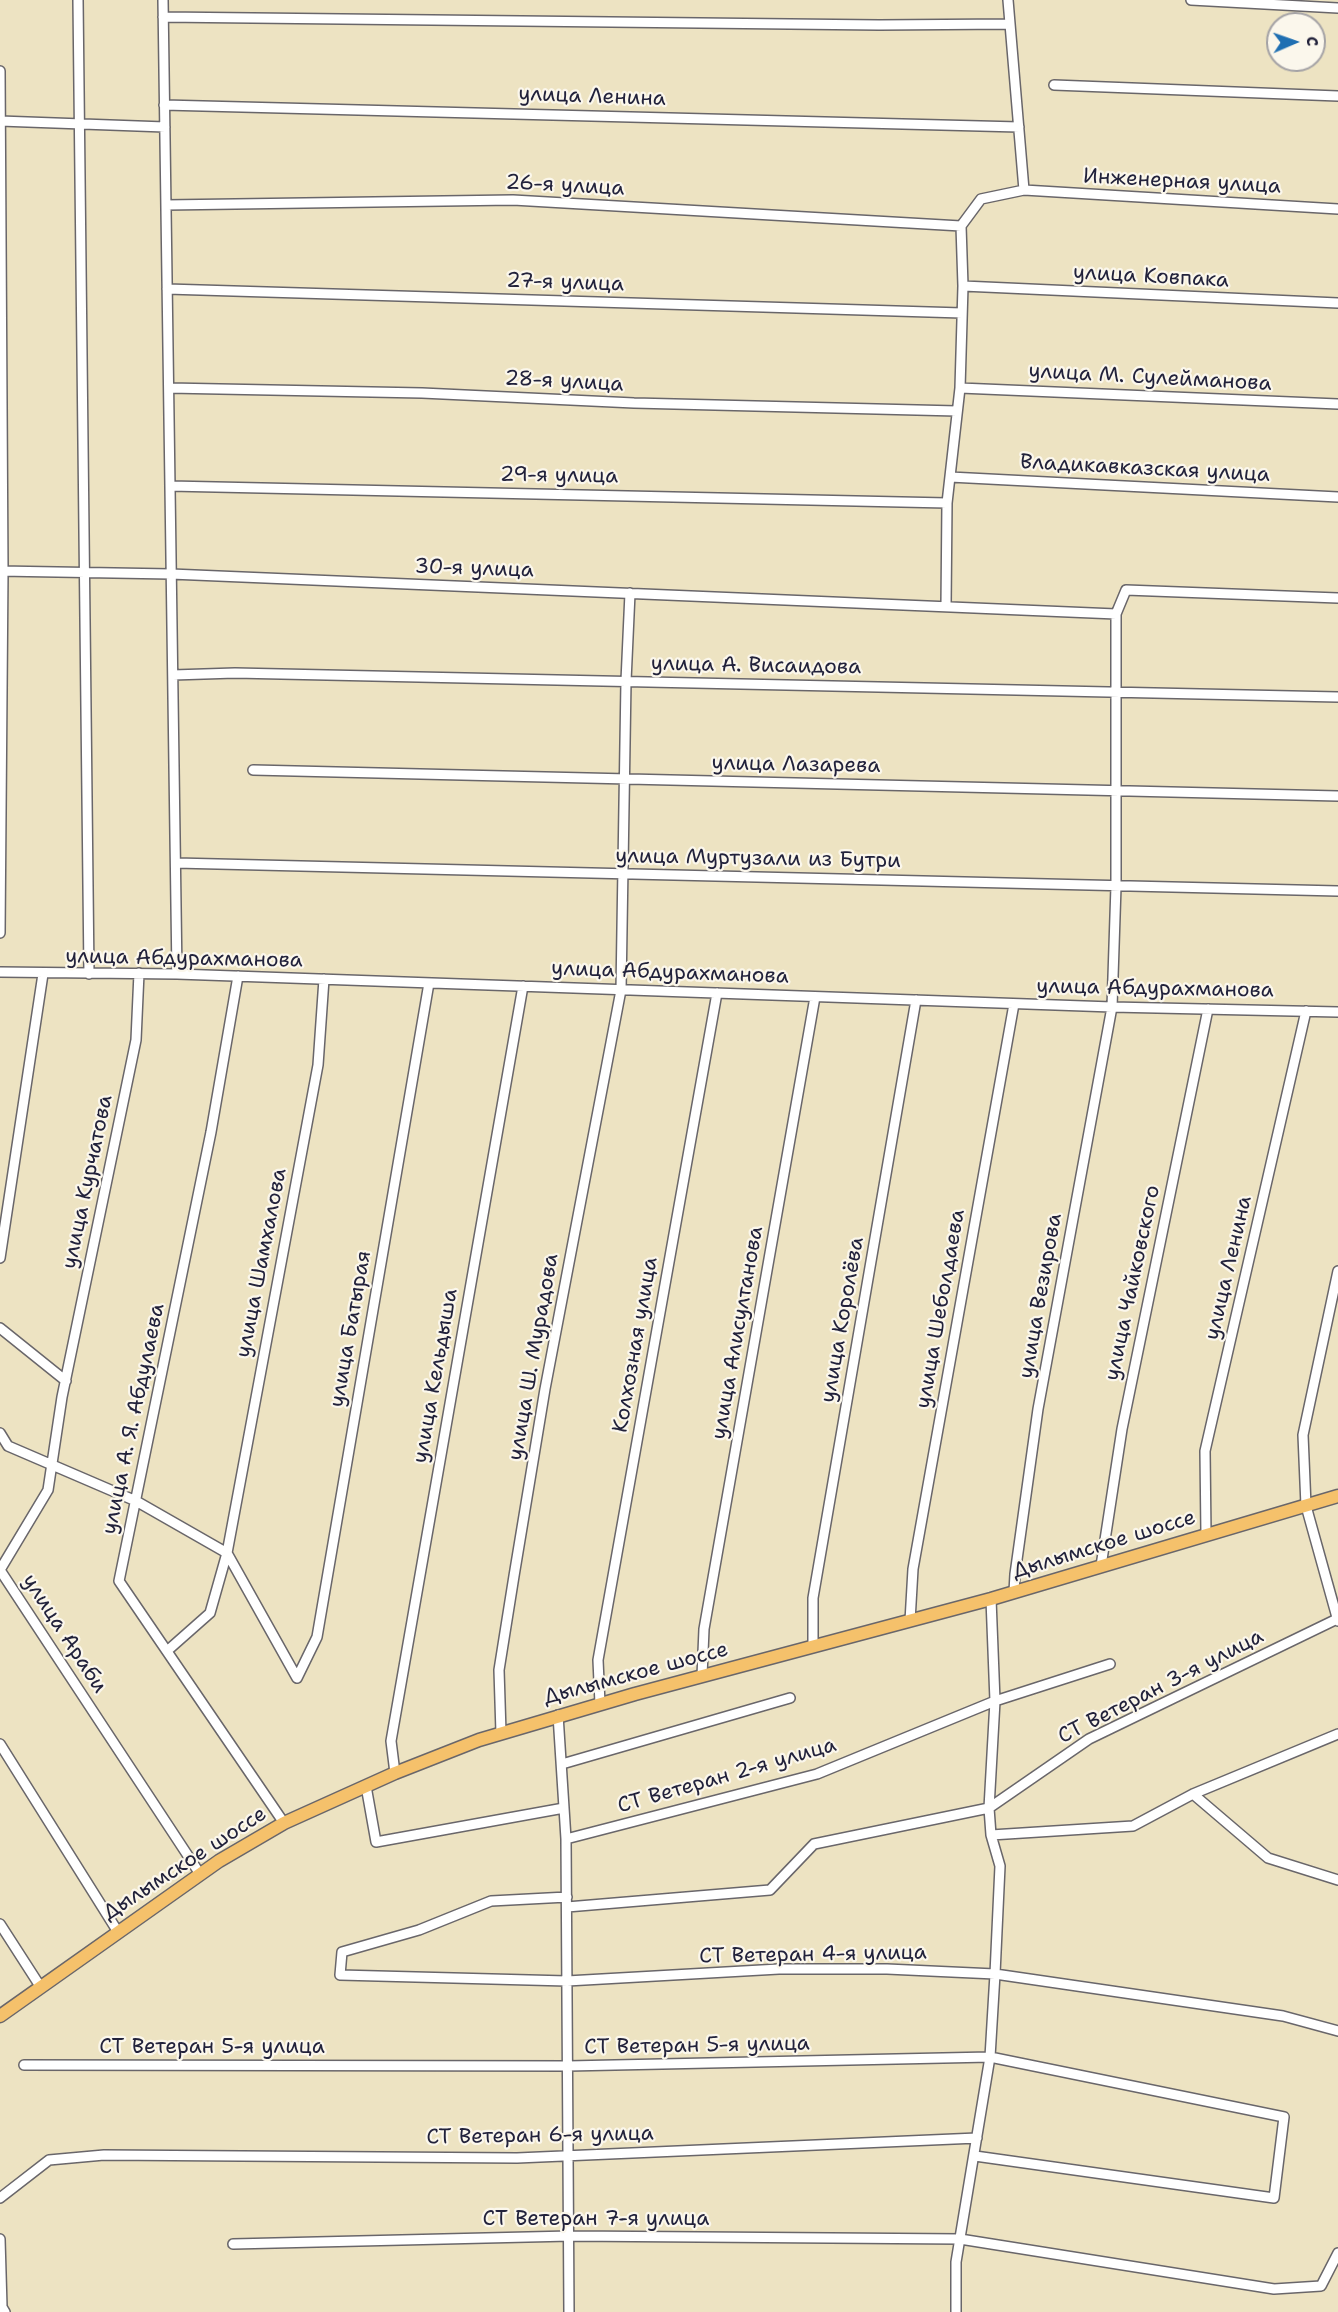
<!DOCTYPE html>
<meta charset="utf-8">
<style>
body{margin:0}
#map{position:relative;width:1338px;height:2312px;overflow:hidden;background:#ede3c2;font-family:"Shantell Sans",sans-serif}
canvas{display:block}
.north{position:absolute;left:1266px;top:12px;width:60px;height:60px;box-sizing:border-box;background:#fbf7ec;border:2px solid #a4a2a5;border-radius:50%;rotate:88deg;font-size:16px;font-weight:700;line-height:24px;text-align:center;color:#22223b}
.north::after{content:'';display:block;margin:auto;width:21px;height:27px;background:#1f6fb2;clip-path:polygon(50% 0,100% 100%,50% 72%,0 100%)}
</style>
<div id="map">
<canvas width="1338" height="2312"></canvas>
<div class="north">С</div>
</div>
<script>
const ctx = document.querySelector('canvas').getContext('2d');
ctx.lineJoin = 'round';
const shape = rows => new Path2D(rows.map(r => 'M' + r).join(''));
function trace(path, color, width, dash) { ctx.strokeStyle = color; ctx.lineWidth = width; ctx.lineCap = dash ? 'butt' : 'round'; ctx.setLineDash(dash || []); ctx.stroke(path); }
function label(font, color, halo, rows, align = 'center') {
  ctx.font = font + ' "Shantell Sans",sans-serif'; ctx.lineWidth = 4.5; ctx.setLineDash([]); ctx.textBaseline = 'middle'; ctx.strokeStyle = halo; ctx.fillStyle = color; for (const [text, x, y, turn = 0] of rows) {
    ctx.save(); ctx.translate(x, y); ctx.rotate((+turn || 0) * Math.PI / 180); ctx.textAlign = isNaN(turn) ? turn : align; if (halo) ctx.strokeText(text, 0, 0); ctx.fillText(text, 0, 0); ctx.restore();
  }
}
const minor = shape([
 [78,0,89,974],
 [163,0,177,974],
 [1008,0,1024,190],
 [1191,0,1338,8],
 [163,17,879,25,1010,24],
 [0,71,3,571,0,933],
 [1054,85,1338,96],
 [164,105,1019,127],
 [0,121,165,127],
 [166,205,513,200,961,226],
 [963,286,1338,303],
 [167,289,962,313],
 [169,388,422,393,634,403,957,411],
 [960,388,1338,404],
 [950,477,1338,497],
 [170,486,947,503],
 [0,571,171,574,1116,614,1126,590,1338,598],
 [946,606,947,503,960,388,963,286,961,226,981,199,1024,190,1338,209],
 [173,675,235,673,1338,697],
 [253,770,1338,796],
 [176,863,1338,891],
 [0,972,177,974,1112,1007,1338,1012],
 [139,973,136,1040,62,1397,48,1490,0,1570,200,1874],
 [238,976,211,1132,119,1581,284,1823],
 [0,1258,43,974],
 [1338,1271,1303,1435,1306,1506,1338,1621],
 [0,1328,66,1381],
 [0,1433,8,1446,136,1501,227,1553,297,1678],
 [1206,1535,1205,1451,1306,1011],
 [1101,1566,1122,1429,1208,1009],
 [1014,1592,1015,1574,1038,1409,1112,1007,1116,886,1116,614],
 [910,1621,913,1569,1014,1004],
 [813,1647,813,1598,916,1000],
 [167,1651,210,1613,227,1553,318,1065,324,979],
 [702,1676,704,1629,815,997],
 [297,1678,317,1637,429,983],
 [600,1704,598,1660,717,993],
 [558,1715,566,1839,569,2312],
 [501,1733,499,1670,514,1576,545,1389,621,990,626,681,630,593],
 [0,1744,118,1932],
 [562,1764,790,1698],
 [395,1773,391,1741,523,986],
 [366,1786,376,1842,564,1808],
 [1193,1794,1268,1858,1338,1880],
 [991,1835,1133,1826,1193,1794,1338,1734],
 [566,1839,817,1774,995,1701,1110,1664],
 [567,1897,491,1901,419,1930,342,1952,340,1975,567,1981,779,1969,887,1969,995,1974,1283,2016,1338,2031],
 [567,1907,770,1890,814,1844,989,1808,1089,1739,1337,1619],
 [0,1924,40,1986],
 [24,2065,568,2066,990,2057,1284,2117,1274,2198,975,2156],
 [0,2198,49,2160,104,2155,517,2158,977,2138],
 [0,2239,2,2307,5,2312],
 [233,2244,570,2236,960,2239,1274,2289,1321,2286,1338,2253],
 [956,2312,956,2262,990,2057,995,1974,1000,1866,991,1835,989,1808,995,1701,991,1599]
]);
const major = shape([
 [0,2016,219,1861,284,1823,395,1773,479,1740,635,1694,991,1599,1338,1496]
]);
trace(minor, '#69666a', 12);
trace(major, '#69666a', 15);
trace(minor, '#fff', 9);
trace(major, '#f5c16b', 12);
label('21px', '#22223b', '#fbf7ec', [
 ["улица Ленина",592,97,2],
 ["Инженерная улица",1182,182,3],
 ["26-я улица",565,186,3],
 ["улица Ковпака",1151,277,3],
 ["27-я улица",565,283,2],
 ["улица М. Сулейманова",1150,378,3],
 ["28-я улица",564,382,3],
 ["Владикавказская улица",1145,469,3],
 ["29-я улица",559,476,1],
 ["30-я улица",474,569,2],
 ["улица А. Висаидова",756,666,1],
 ["улица Лазарева",796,765,1],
 ["улица Муртузали из Бутри",758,859,1],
 ["улица Абдурахманова",184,959,1],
 ["улица Абдурахманова",670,973,2],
 ["улица Абдурахманова",1155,989,1],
 ["улица Курчатова",88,1182,-78],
 ["улица Шамхалова",262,1263,-79],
 ["улица Ленина",1229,1268,-77],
 ["улица Чайковского",1133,1283,-78],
 ["улица Везирова",1041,1296,-80],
 ["улица Шеболдаева",941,1309,-80],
 ["улица Королёва",843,1320,-80],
 ["улица Батырая",351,1329,-80],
 ["улица Алисултанова",738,1333,-80],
 ["Колхозная улица",636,1345,-80],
 ["улица Ш. Мурадова",534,1357,-80],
 ["улица Кельдыша",436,1376,-80],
 ["улица А. Я. Абдулаева",134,1419,-78],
 ["Дылымское шоссе",1104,1545,-17],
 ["улица Араби",64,1634,57],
 ["Дылымское шоссе",636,1674,-15],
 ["СТ Ветеран 3-я улица",1161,1687,-27],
 ["СТ Ветеран 2-я улица",727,1776,-16],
 ["Дылымское шоссе",185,1864,-33],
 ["СТ Ветеран 4-я улица",813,1955,-1],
 ["СТ Ветеран 5-я улица",697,2046,-1],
 ["СТ Ветеран 5-я улица",212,2048],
 ["СТ Ветеран 6-я улица",540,2136,-1],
 ["СТ Ветеран 7-я улица",596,2220]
]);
</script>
